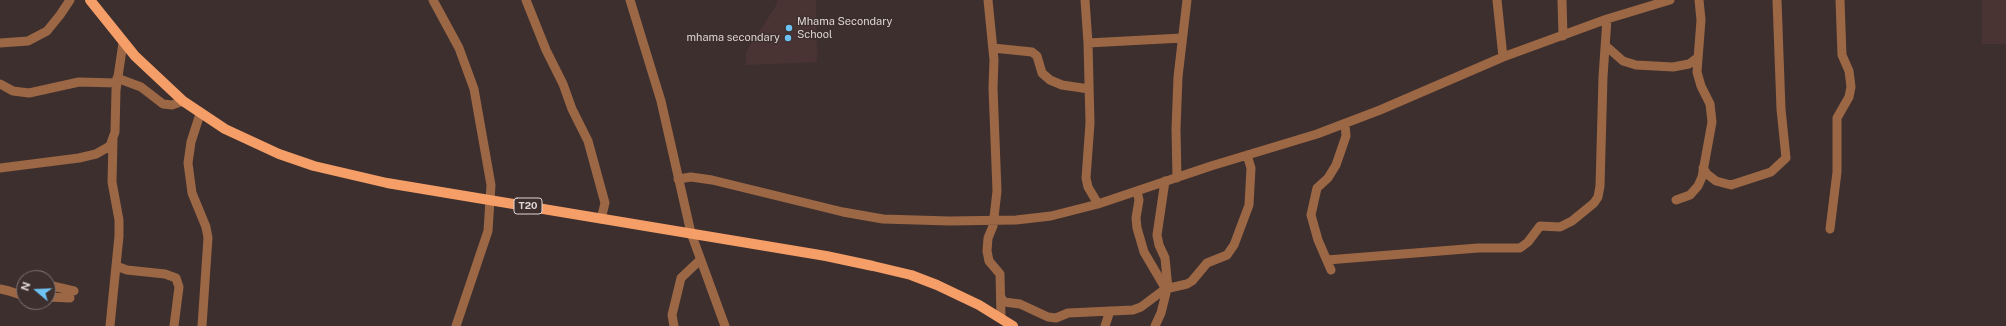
<!DOCTYPE html>
<style>
body{margin:0}
#map{position:relative;width:2006px;height:326px;overflow:hidden;background:#3d2f2e;font-family:"Public Sans",sans-serif}
canvas{display:block}
.north{position:absolute;left:16px;top:270px;width:40px;height:40px;box-sizing:border-box;background:#3d2f2e;border:1px solid #7d7170;border-radius:50%;rotate:289deg;font-size:11px;font-weight:700;line-height:16px;text-align:center;color:#ded5d4}
.north::after{content:'';display:block;margin:auto;width:14px;height:18px;background:#6dc2f3;clip-path:polygon(50% 0,100% 100%,50% 72%,0 100%)}
</style>
<div id="map">
<canvas width="2006" height="326"></canvas>
<div class="north">N</div>
</div>
<script>
const ctx = document.querySelector('canvas').getContext('2d');
ctx.lineJoin = 'round';
function paint(path, color) { ctx.fillStyle = color; ctx.fill(path, 'evenodd'); }
const shape = rows => new Path2D(rows.map(r => 'M' + r).join(''));
function trace(path, color, width, dash) { ctx.strokeStyle = color; ctx.lineWidth = width; ctx.lineCap = dash ? 'butt' : 'round'; ctx.setLineDash(dash || []); ctx.stroke(path); }
function label(font, color, halo, rows, align = 'center') {
  ctx.font = font + ' "Public Sans",sans-serif'; ctx.lineWidth = 3; ctx.setLineDash([]); ctx.textBaseline = 'middle'; ctx.strokeStyle = halo; ctx.fillStyle = color; for (const [text, x, y, turn = 0] of rows) {
    ctx.save(); ctx.translate(x, y); ctx.rotate((+turn || 0) * Math.PI / 180); ctx.textAlign = isNaN(turn) ? turn : align; if (halo) ctx.strokeText(text, 0, 0); ctx.fillText(text, 0, 0); ctx.restore();
  }
}
paint(shape([
 [777,0,816,0,817,62,746,65,746,52,777,4],
 [1982,0,2006,0,2006,44,1982,44]
]), '#4a3433');
trace(shape([
 [433,0,459,48,474,89,491,185,488,231,456,326],
 [526,0,546,50,563,84,572,109,588,141,605,203,601,219],
 [630,0,661,101,691,233,725,326],
 [988,0,994,60,993,88,997,191,993,226,988,238,987,251,989,261,1000,274,1001,317],
 [1085,0,1088,43,1090,123,1086,178,1088,187,1098,204],
 [1497,0,1503,57],
 [1562,0,1563,36],
 [0,43,28,41,47,31,60,15,70,0],
 [1088,43,1182,38],
 [1606,46,1623,61,1636,65,1673,67,1689,64,1697,58],
 [993,48,1032,52,1037,56,1042,73,1050,80,1062,85,1089,89],
 [117,78,141,87,163,104,172,105,183,101],
 [0,84,13,91,29,93,79,82,116,83],
 [200,114,191,142,188,163,192,193,206,227,208,238,202,326],
 [0,168,79,158,96,154,110,146,115,132,116,90,123,43],
 [1703,168,1707,174,1716,181,1731,185,1771,172,1786,158,1781,109,1777,0],
 [1177,178,1176,129,1178,77,1187,0],
 [678,179,691,177,712,180,843,212,883,219,949,221,1016,220,1051,216,1098,204,1211,166,1317,134,1380,110,1503,57,1607,19,1670,0],
 [1165,181,1157,235,1159,245,1165,258,1168,289],
 [1137,191,1139,200,1136,218,1137,228,1144,252,1164,286,1166,293,1161,313,1155,326],
 [1676,200,1690,195,1698,186,1702,177,1712,122,1710,104,1701,86,1697,72,1701,20,1699,0],
 [1830,229,1837,172,1837,118,1849,97,1851,87,1849,71,1842,55,1840,0],
 [1327,260,1478,248,1520,248,1528,242,1540,226,1560,227,1572,221,1594,203,1598,197,1600,186,1603,77,1607,19],
 [116,266,127,270,165,274,176,278,179,287,174,326],
 [1331,270,1318,240,1311,215,1317,188,1328,178,1336,165,1346,136,1345,124],
 [48,285,74,291],
 [0,289,9,291,24,296],
 [48,297,70,298],
 [1001,297,1004,302,1020,304,1048,317,1056,318,1068,313,1133,310,1141,307,1165,289,1187,284,1192,281,1207,263,1227,255,1234,245,1249,205,1251,168,1247,155],
 [110,326,119,236,119,220,112,182,113,140],
 [674,326,672,315,681,278,700,260],
 [1105,326,1110,311]
]), '#9c6745', 9);
trace(shape([
 [90,0,135,56,183,101,225,129,279,154,314,166,387,183,826,256,873,266,911,275,937,285,979,305,1013,326]
]), '#f59e67', 10);
for (const [x, y, r, color] of [
 [789,28,4,"#6dc2f3"],
 [788,38,4,"#6dc2f3"]
]) { const dot = new Path2D(); dot.arc(x, y, r, 0, 2 * Math.PI); ctx.fillStyle = color; ctx.fill(dot); trace(dot, '#3d2f2e', 1.5); }
for (const [x, y, w] of [
 [528,206,28]
]) { const box = new Path2D(); box.roundRect(x - w / 2, y - 8, w, 16, 3); ctx.fillStyle = '#3d2f2e'; ctx.fill(box); trace(box, '#ded5d4', 1); }
label('bold 10px', '#ded5d4', null, [
 ["T20",528,206]
]);
label('11px', '#ded5d4', '#3d2f2e', [
 ["Mhama Secondary",797,22],
 ["School",797,35],
 ["mhama secondary",780,38,"right"]
], 'left');
</script>
